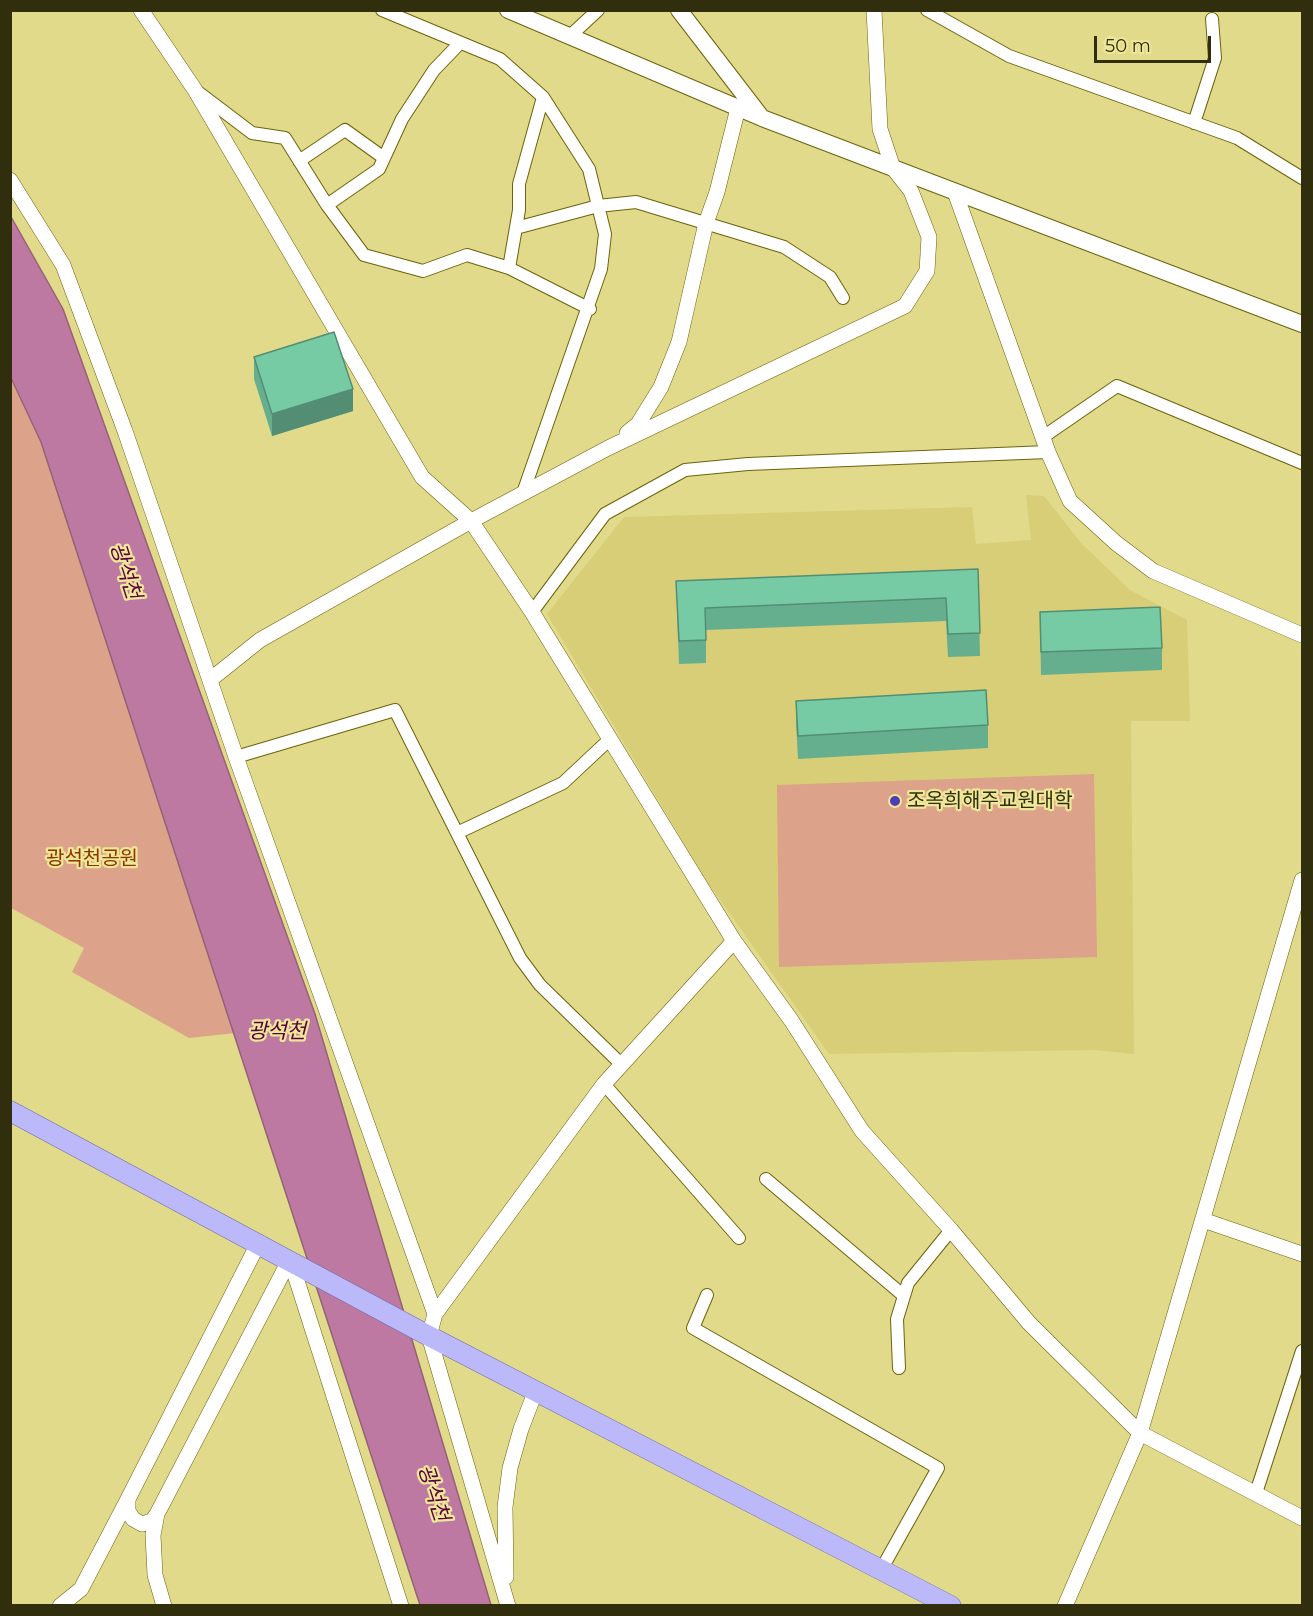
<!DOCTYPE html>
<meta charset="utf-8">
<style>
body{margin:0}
#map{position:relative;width:1313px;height:1616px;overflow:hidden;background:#e2da8b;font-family:Montserrat,sans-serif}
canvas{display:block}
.frame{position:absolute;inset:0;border:12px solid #312e0d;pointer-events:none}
.scale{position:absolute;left:1094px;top:36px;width:117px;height:27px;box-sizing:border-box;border:3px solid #312e0d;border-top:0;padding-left:8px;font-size:18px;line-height:21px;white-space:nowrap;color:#312e0d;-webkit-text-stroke:4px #efe798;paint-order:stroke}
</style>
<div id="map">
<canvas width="1313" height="1616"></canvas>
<div class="frame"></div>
<div class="scale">50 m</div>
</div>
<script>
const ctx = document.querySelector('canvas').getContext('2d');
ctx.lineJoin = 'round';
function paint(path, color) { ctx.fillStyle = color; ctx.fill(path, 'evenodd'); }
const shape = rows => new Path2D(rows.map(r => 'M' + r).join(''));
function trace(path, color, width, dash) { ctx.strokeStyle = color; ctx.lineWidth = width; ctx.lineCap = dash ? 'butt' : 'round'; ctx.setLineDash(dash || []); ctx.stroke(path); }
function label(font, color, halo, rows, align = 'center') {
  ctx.font = font + ' Montserrat,"Noto Sans KR",sans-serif'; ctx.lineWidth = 4.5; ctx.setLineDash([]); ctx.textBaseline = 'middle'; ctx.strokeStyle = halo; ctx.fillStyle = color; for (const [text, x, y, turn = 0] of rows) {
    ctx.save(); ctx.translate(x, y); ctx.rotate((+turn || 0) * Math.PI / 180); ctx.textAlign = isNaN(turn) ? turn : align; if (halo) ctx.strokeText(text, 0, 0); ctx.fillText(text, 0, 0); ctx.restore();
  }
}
paint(shape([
 [1026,495,1044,496,1081,543,1130,590,1187,620,1190,721,1131,721,1134,1054,1095,1050,829,1054,706,880,547,614,624,517,972,507,976,544,1031,540]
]), '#d7ce77');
paint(shape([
 [10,378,41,442,235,1033,189,1038,72,972,84,948,11,908],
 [1094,774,1097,957,779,967,777,785]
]), '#dca28a');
const water = shape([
 [10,215,63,309,315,1014,491,1605,420,1605,41,442,11,378,10,215]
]);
paint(water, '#be79a3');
trace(water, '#946276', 1.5);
const minor = shape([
 [382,10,500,59,543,97,589,169,605,234,601,269,523,493],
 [927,10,1009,56,1237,138,1302,178],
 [570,36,598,10],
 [198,92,252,133,285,138,327,205,364,255,423,271,467,255,509,268,590,309],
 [1194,123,1215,58,1212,19],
 [299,161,345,130,384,158],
 [327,205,379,169,402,119,434,70,460,43],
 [516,228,598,206,636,202,784,247,830,277,843,298],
 [509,268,519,210,519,184,543,97],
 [1043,437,1117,386,1302,463],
 [532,612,605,514,685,470,748,464,1048,452],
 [236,757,395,710,520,958,540,985,621,1064],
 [457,833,563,783,610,739],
 [604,1084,739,1238],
 [766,1179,904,1296],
 [707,1295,693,1328,938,1468,881,1570],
 [899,1368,897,1319,908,1283,951,1230],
 [1256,1493,1302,1351]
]);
const tertiary = shape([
 [141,10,195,90,422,477,471,521,532,612,734,941,791,1020,862,1131,951,1230,1029,1323,1140,1433,1302,1518],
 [10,180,63,265,125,431,236,757,435,1314,429,1336,508,1606],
 [955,192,1048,452,1070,501,1116,543,1153,571,1302,635],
 [627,433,638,424,661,387,679,342,706,223,717,192,738,108],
 [210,680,260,640,471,521,608,448,905,306,927,271,929,237,911,191,893,168,880,129,874,10],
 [1203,1220,1302,1254],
 [259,1242,128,1499,128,1511,133,1519,142,1524,152,1521,157,1514,290,1259],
 [290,1259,401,1606],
 [435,1314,604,1084,734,941],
 [157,1514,153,1535,155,1575,164,1606],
 [506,1577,505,1507,510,1468,521,1429,536,1390],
 [60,1606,81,1589,128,1499],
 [1065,1606,1140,1433,1302,880]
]);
const secondary = shape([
 [508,10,762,118,1302,324],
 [679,10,762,118]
]);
const primary = shape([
 [10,1111,429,1336,951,1606]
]);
trace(minor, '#6c630a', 14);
trace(tertiary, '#6c630a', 16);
trace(secondary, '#6c630a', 18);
trace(primary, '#6f6aa5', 21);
trace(minor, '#fff', 12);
trace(tertiary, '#fff', 15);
trace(secondary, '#fff', 16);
trace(primary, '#bcb9fa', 20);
paint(shape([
 [254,357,353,411,272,436,254,379],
 [978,569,980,656,948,657,946,621,706,630,706,663,679,664,676,581],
 [1040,612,1162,648,1162,670,1041,675],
 [796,701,988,725,988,748,798,759,796,723]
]), '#65af8e');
paint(shape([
 [353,389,353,411,272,436,272,414]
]), '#538e74');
const building = shape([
 [334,332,353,389,272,414,254,357,334,332],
 [978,569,980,633,948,634,946,598,705,608,706,640,679,641,676,581,978,569],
 [1160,607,1162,648,1041,652,1040,612,1160,607],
 [986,690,988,725,798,736,796,701,986,690]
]);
paint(building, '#76cba5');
trace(building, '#538e74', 1.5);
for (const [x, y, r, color] of [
 [895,801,6,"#4f3db5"]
]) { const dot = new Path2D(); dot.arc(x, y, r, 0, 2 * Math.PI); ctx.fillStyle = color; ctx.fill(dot); trace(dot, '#efe798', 2); }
label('20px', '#312e0d', '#efe798', [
 ["조옥희해주교원대학",907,801]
], 'left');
label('20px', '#8e3501', '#efe798', [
 ["광석천공원",92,859]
]);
label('italic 21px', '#590141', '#efe798', [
 ["광석천",125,571,72],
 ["광석천",277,1032],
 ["광석천",433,1493,72]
]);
</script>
